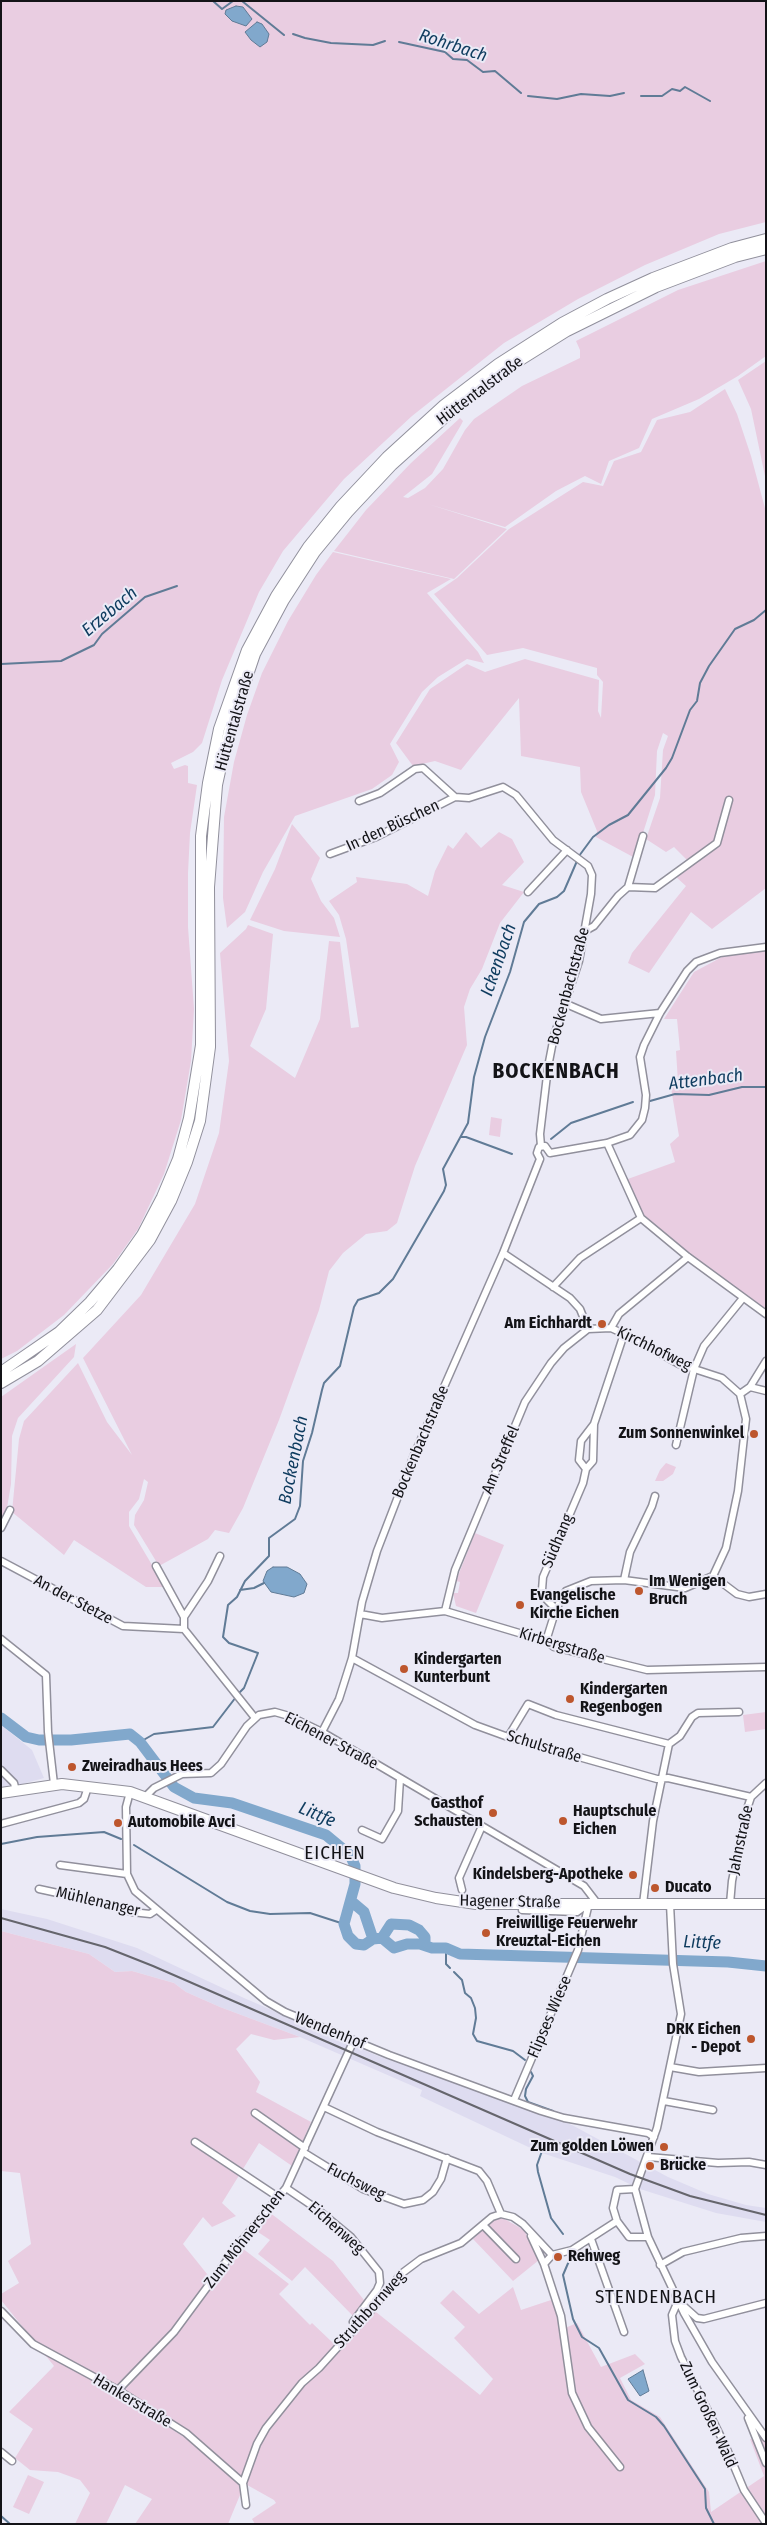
<!DOCTYPE html>
<meta charset="utf-8">
<style>
body{margin:0}
#map{position:relative;width:767px;height:2525px;overflow:hidden;background:#ebeaf6;font-family:"Fira Sans Condensed",sans-serif}
canvas{display:block}
.frame{position:absolute;inset:0;border:2px solid #131317;pointer-events:none}
</style>
<div id="map">
<canvas width="767" height="2525"></canvas>
<div class="frame"></div>
</div>
<script>
const ctx = document.querySelector('canvas').getContext('2d');
ctx.lineJoin = 'round';
function paint(path, color) { ctx.fillStyle = color; ctx.fill(path, 'evenodd'); }
const shape = rows => new Path2D(rows.map(r => 'M' + r).join(''));
function trace(path, color, width, dash) { ctx.strokeStyle = color; ctx.lineWidth = width; ctx.lineCap = dash ? 'butt' : 'round'; ctx.setLineDash(dash || []); ctx.stroke(path); }
function label(font, color, halo, rows, align = 'center') {
  ctx.font = font + ' "Fira Sans Condensed",sans-serif'; ctx.lineWidth = 4; ctx.setLineDash([]); ctx.textBaseline = 'middle'; ctx.strokeStyle = halo; ctx.fillStyle = color; for (const [text, x, y, turn = 0] of rows) {
    ctx.save(); ctx.translate(x, y); ctx.rotate((+turn || 0) * Math.PI / 180); ctx.textAlign = isNaN(turn) ? turn : align; if (halo) ctx.strokeText(text, 0, 0); ctx.fillText(text, 0, 0); ctx.restore();
  }
}
paint(shape([
 [1,1725,32,1750,44,1778,1,1790],
 [1,1909,47,1919,137,1948,244,1998,378,2056,572,2125,668,2177,708,2194,746,2205,766,2208,766,2222,716,2213,640,2189,615,2177,539,2152,420,2096,422,2090,300,2037,220,2007,186,1992,174,1983,132,1971,115,1972,89,1954,1,1931]
]), '#dedcf0');
paint(shape([
 [1,1,766,1,766,222,719,234,645,265,578,299,504,343,412,416,344,479,283,551,259,592,222,680,202,743,193,752,171,763,174,769,185,765,188,766,188,783,197,785,190,833,188,873,188,927,194,1009,191,1061,181,1120,164,1174,138,1229,113,1264,64,1315,17,1351,1,1359],
 [766,261,766,356,738,376,699,399,652,419,639,448,609,461,601,484,585,476,556,491,505,527,428,504,507,529,454,579,334,551,366,510,411,463,460,418,463,421,461,425,432,474,403,497,408,498,425,488,443,469,465,430,474,419,522,386,580,358,580,350,576,341,678,290],
 [766,361,766,481,751,409,738,380],
 [725,389,737,414,751,456,766,512,766,888,712,929,691,912,649,973,628,963,632,953,686,886,676,877,689,862,674,847,666,852,646,839,660,798,663,750,668,736,663,733,657,751,655,795,635,858,596,837,597,831,581,792,580,767,521,756,519,698,461,770,435,761,413,766,396,743,430,689,467,664,485,672,525,659,599,680,598,711,601,718,603,682,597,675,597,668,523,648,487,655,434,594,457,578,509,529,583,482,603,486,614,461,641,452,657,420,690,412],
 [333,552,451,579,427,593,478,652,484,663,467,659,438,677,422,692,390,744,399,762,392,775,372,789,295,816,263,872,245,912,227,928,223,898,224,817,234,762,247,715,262,673,288,621,316,575],
 [292,824,320,858,311,879,321,901,334,918,340,937,284,931,250,920,275,869],
 [466,832,481,848,499,832,512,839,524,862,502,885,524,892,500,923,482,969,470,989,464,1007,467,1045,415,1166,397,1223,387,1231,366,1234,343,1253,329,1271,319,1310,279,1420,243,1508,229,1533,215,1530,208,1539,159,1566,134,1525,135,1515,144,1500,148,1482,144,1479,139,1499,129,1512,129,1526,165,1587,146,1587,74,1540,64,1555,12,1512,19,1439,24,1421,78,1363,107,1422,132,1455,83,1358,141,1295,195,1204,219,1133,229,1061,220,953,246,929,248,925,273,934,266,1009,250,1046,295,1078,320,1019,329,941,340,942,351,1028,359,1027,346,939,339,915,329,901,357,882,356,877,407,884,428,896,435,871,448,845,453,849],
 [766,950,766,1309,689,1254,641,1215,625,1180,675,1162,670,1144,679,1136,671,1088,678,1082,676,1051,680,1050,677,1019,664,1019,694,972,722,957],
 [491,1117,502,1119,500,1137,489,1135],
 [76,1344,74,1357,18,1418,12,1436,11,1484,7,1508,1,1522,1,1397],
 [666,1463,676,1467,673,1474,663,1481,655,1481,660,1470],
 [475,1533,504,1545,476,1613,456,1606,453,1593,458,1593,460,1582,456,1581],
 [766,1712,766,1729,745,1732,743,1715],
 [1,1931,89,1954,115,1972,132,1971,174,1983,186,1992,220,2007,300,2037,274,2040,251,2034,236,2049,260,2082,256,2092,311,2122,292,2166,259,2143,222,2203,236,2216,212,2227,203,2217,183,2244,211,2279,171,2331,117,2393,184,2437,240,2484,240,2495,228,2524,135,2524,152,2499,125,2485,106,2524,75,2524,90,2493,80,2480,58,2472,30,2470,15,2458,33,2429,9,2412,54,2366,1,2300,1,2294,19,2283,8,2261,31,2244,20,2173,1,2171],
 [269,2212,333,2261,364,2300,353,2316,305,2267,292,2281,258,2254,270,2240,255,2230],
 [501,2217,524,2230,539,2260,513,2281,473,2239,494,2219],
 [242,2248,289,2284,279,2294,310,2325,312,2323,332,2342,376,2312,480,2395,493,2379,454,2338,465,2327,440,2303,453,2290,479,2314,513,2287,521,2310,551,2300,565,2328,577,2323,601,2367,635,2354,645,2364,620,2378,631,2400,660,2417,709,2492,711,2512,764,2476,750,2439,766,2440,766,2524,255,2524,252,2519,276,2503,274,2500,249,2486,124,2390,176,2335],
 [28,2475,44,2482,29,2514,13,2507]
]), '#e9cde1');
const water = shape([
 [236,6,243,7,252,19,246,26,232,21,225,14,226,10,236,6],
 [257,22,262,24,269,34,267,42,260,47,251,40,245,32,257,22],
 [273,1567,287,1567,300,1574,307,1584,304,1593,294,1597,271,1592,263,1581,267,1571,273,1567],
 [643,2370,649,2391,640,2396,628,2379,643,2370]
]);
paint(water, '#81a8cc');
trace(water, '#607b96', 1);
trace(shape([
 [213,1,222,9,233,1],
 [242,1,284,35],
 [293,34,305,38,331,43,373,45,385,41],
 [399,42,445,52,453,59,467,60,483,72,495,71,521,93],
 [528,96,557,99,581,94,610,96,624,93],
 [641,96,662,96,672,89,680,91,685,87,710,101],
 [1,664,61,661,94,645,102,634,145,597,177,586],
 [579,856,593,837,609,825,628,815,666,768,672,758,690,710,697,701,700,683,709,666,735,629,754,620,766,610],
 [650,1101,675,1094,709,1095,742,1087,766,1087],
 [461,1137,466,1137,512,1154],
 [551,1139,571,1123,633,1102],
 [240,1590,254,1588,264,1583],
 [239,1693,244,1688,258,1653,229,1643,223,1637,228,1605,237,1597,245,1581,269,1556,269,1538,295,1519,300,1506,303,1461,312,1433,322,1390,324,1383,340,1366,354,1307,358,1300,379,1293,393,1279,444,1191,446,1185,443,1169,468,1123,474,1077,485,1037,510,972,524,922,539,904,557,897,564,891,577,861],
 [140,1742,154,1734,213,1727,236,1697],
 [1,1844,37,1837,104,1832,121,1839],
 [134,1845,227,1902,250,1911,270,1914,310,1913,344,1924],
 [446,1948,446,1964,450,1968],
 [454,1972,462,1980,465,1993,471,1998,475,2008,476,2018,473,2034,477,2041,513,2051,525,2060],
 [531,2072,533,2076,526,2089,525,2096,528,2102,553,2111],
 [542,2151,537,2165,538,2172,551,2218,563,2234],
 [572,2254,563,2275,573,2319,582,2337,599,2348,628,2400,656,2417,664,2426,705,2489,706,2508,714,2524],
 [1,2516,10,2524],
 [10,2524,29,2524]
]), '#607b96', 2);
trace(shape([
 [1,1718,26,1737,39,1740,71,1740,130,1734,140,1742,174,1787,194,1798,232,1803,326,1835,350,1855,355,1866,355,1884,344,1924,348,1936,356,1944,364,1945,373,1939,382,1938,394,1948,407,1944,420,1944,432,1948,446,1948,460,1954,728,1962,766,1966],
 [351,1901,364,1912,373,1939],
 [382,1938,391,1924,409,1925,419,1930,425,1937,425,1945]
]), '#81a8cc', 11);
const minor = shape([
 [359,801,380,793,415,769,423,768,455,797,469,798,503,787,516,795,553,840,588,866,592,875,591,894,579,961,554,1036,548,1067,540,1134,541,1146],
 [330,854,376,837,455,797],
 [628,887,643,836],
 [528,892,567,850],
 [585,931,594,926,618,896,628,887,655,888,717,843,729,800],
 [564,1003,601,1019,660,1013],
 [607,1143,641,1218,688,1257,766,1314],
 [550,1153,607,1143,630,1135,642,1120,645,1108,646,1095,640,1057,644,1045,660,1013,687,971,696,962,720,953,766,947],
 [540,1159,537,1153,539,1147,545,1146,550,1153],
 [503,1253,570,1298,580,1309,588,1329,611,1328,637,1340,679,1364,722,1378,740,1394,746,1419,738,1491,726,1548,713,1576],
 [553,1287,580,1258,641,1218],
 [611,1328,619,1314,688,1257],
 [750,1387,766,1391],
 [740,1394,750,1387,766,1361],
 [676,1445,694,1369,704,1346,743,1298],
 [586,1469,593,1461,594,1424],
 [1,1528,10,1510],
 [1,1561,123,1626,184,1629,255,1718],
 [156,1566,184,1617],
 [624,1580,630,1552,652,1506,655,1496],
 [556,1609,546,1599,542,1590,543,1577,583,1483,586,1469,579,1460,581,1441,594,1424,624,1334],
 [445,1611,455,1570,525,1402,551,1363,564,1348,588,1329],
 [360,1614,382,1618,445,1611,546,1641,554,1647,647,1670,766,1667],
 [184,1629,184,1617,208,1581,220,1556],
 [1,1639,46,1675,48,1732,54,1784],
 [546,1641,556,1609,566,1591,591,1581,624,1580,685,1588,713,1576,737,1594,749,1597,766,1594],
 [352,1658,475,1725,508,1737,657,1779,668,1778,751,1797],
 [322,1732,339,1699,352,1658,362,1602,377,1551,414,1455,503,1253,540,1159],
 [508,1737,528,1704,556,1715,669,1744],
 [1,1770,14,1783,16,1791],
 [130,1792,126,1807,127,1874,135,1891,266,2001,285,2012,389,2055,541,2111,564,2118,648,2133,654,2137],
 [145,1797,154,1788,182,1774,211,1773,221,1764,247,1726,259,1715,275,1712,289,1716,322,1732,584,1886,597,1903],
 [1,1824,79,1803,84,1799,88,1787],
 [362,1830,382,1839,398,1811,400,1779],
 [60,1865,127,1874],
 [39,1889,90,1900,132,1912,150,1914,156,1910],
 [462,1890,459,1878,482,1826],
 [643,1904,653,1821,669,1744,680,1736,692,1717,698,1713,739,1712],
 [670,1904,673,1964,681,2014,657,2128,635,2189,648,2237,684,2313,712,2362,766,2438],
 [730,1904,732,1881,747,1809,751,1797,766,1783],
 [522,1910,577,1912,588,1904],
 [670,2067,699,2072,766,2068],
 [514,2100,578,1950,589,1903],
 [664,2101,713,2110],
 [324,2107,377,2132,479,2171,487,2181,501,2214],
 [255,2113,305,2148],
 [195,2142,278,2197],
 [303,2152,363,2189,404,2204,423,2200,433,2192,441,2179,447,2158],
 [648,2157,718,2163,749,2162,766,2165],
 [286,2188,317,2209,351,2237,379,2272,380,2283,377,2290,353,2322,356,2325],
 [617,2221,629,2237,648,2237],
 [483,2225,516,2259],
 [531,2236,544,2264],
 [591,2239,624,2332],
 [552,2255,544,2264,561,2316,572,2393,588,2427,620,2467],
 [552,2255,572,2250,617,2221,613,2208,617,2190,635,2189],
 [660,2265,683,2252,741,2238,766,2236],
 [766,2303,704,2319,697,2318,678,2301,672,2315,675,2341,681,2357,726,2447,744,2490,766,2523],
 [1,2311,33,2344,118,2390,186,2433,243,2483,246,2505],
 [118,2390,174,2332,239,2244,286,2188,354,2040],
 [748,2418,766,2463],
 [1,2452,12,2461],
 [243,2483,257,2444,266,2428,302,2383,319,2368,375,2306,401,2274,421,2259,461,2243,492,2217,501,2214,513,2217,523,2224,552,2255]
]);
const primary = shape([
 [1,1793,62,1784,130,1792,394,1888,436,1898,476,1904,766,1904]
]);
const trunk = shape([
 [1,1372,59,1332,90,1302,118,1269,142,1235,162,1197,178,1159,189,1118,201,1045,201,836,208,783,219,729,247,650,276,596,308,547,341,506,387,457,444,405,498,364,562,323,607,299,653,278,732,248,766,239],
 [1,1383,38,1361,97,1310,150,1240,171,1201,187,1162,200,1121,210,1047,209,887,217,785,229,731,255,654,284,600,315,552,348,512,392,465,451,412,503,371,567,331,656,287,735,257,766,249]
]);
trace(minor, '#91909c', 9);
trace(primary, '#91909c', 12);
trace(trunk, '#91909c', 12);
trace(minor, '#fff', 6);
trace(primary, '#fff', 10);
trace(trunk, '#fff', 10);
trace(shape([
 [1,1918,105,1947,153,1966,630,2174,690,2196,766,2215]
]), '#65656c', 2);
for (const [x, y, r, color] of [
 [602,1324,5,"#bd562d"],
 [754,1434,5,"#bd562d"],
 [639,1591,5,"#bd562d"],
 [520,1605,5,"#bd562d"],
 [404,1669,5,"#bd562d"],
 [570,1699,5,"#bd562d"],
 [72,1767,5,"#bd562d"],
 [493,1813,5,"#bd562d"],
 [563,1821,5,"#bd562d"],
 [118,1823,5,"#bd562d"],
 [633,1875,5,"#bd562d"],
 [655,1888,5,"#bd562d"],
 [486,1933,5,"#bd562d"],
 [751,2039,5,"#bd562d"],
 [664,2147,5,"#bd562d"],
 [650,2166,5,"#bd562d"],
 [558,2257,5,"#bd562d"]
]) { const dot = new Path2D(); dot.arc(x, y, r, 0, 2 * Math.PI); ctx.fillStyle = color; ctx.fill(dot); trace(dot, '#ebeaf6', 2); }
label('16px', '#131317', '#ebeaf6', [
 ["Hüttentalstraße",480,391,-37],
 ["Hüttentalstraße",235,721,-74],
 ["In den Büschen",393,826,-25],
 ["Bockenbachstraße",569,986,-75],
 ["Kirchhofweg",654,1349,26],
 ["Bockenbachstraße",421,1442,-67],
 ["Am Streffel",501,1460,-67],
 ["Südhang",558,1541,-67],
 ["An der Stetze",73,1600,28],
 ["Kirbergstraße",562,1646,17],
 ["Eichener Straße",331,1741,28],
 ["Schulstraße",544,1747,17],
 ["Jahnstraße",741,1840,-78],
 ["Mühlenanger",98,1902,13],
 ["Hagener Straße",510,1902,1],
 ["Flipses Wiese",550,2017,-67],
 ["Wendenhof",330,2031,22],
 ["Fuchsweg",356,2182,27],
 ["Eichenweg",336,2228,42],
 ["Zum Möhnerschen",245,2239,-52],
 ["Struthbornweg",370,2310,-48],
 ["Hankerstraße",132,2401,31],
 ["Zum Großen Wald",708,2415,65]
]);
label('bold 16px', '#131317', '#ebeaf6', [
 ["Am Eichhardt",592,1324,"right"],
 ["Zum Sonnenwinkel",744,1434,"right"],
 ["Im Wenigen",649,1582],
 ["Bruch",649,1600],
 ["Evangelische",530,1596],
 ["Kirche Eichen",530,1614],
 ["Kindergarten",414,1660],
 ["Kunterbunt",414,1678],
 ["Kindergarten",580,1690],
 ["Regenbogen",580,1708],
 ["Zweiradhaus Hees",82,1767],
 ["Gasthof",483,1804,"right"],
 ["Schausten",483,1822,"right"],
 ["Hauptschule",573,1812],
 ["Eichen",573,1830],
 ["Automobile Avci",128,1823],
 ["Kindelsberg-Apotheke",623,1875,"right"],
 ["Ducato",665,1888],
 ["Freiwillige Feuerwehr",496,1924],
 ["Kreuztal-Eichen",496,1942],
 ["DRK Eichen",741,2030,"right"],
 ["- Depot",741,2048,"right"],
 ["Zum golden Löwen",654,2147,"right"],
 ["Brücke",660,2166],
 ["Rehweg",568,2257]
], 'left');
label('italic 18px', '#0f3c5f', '#ebeaf6', [
 ["Rohrbach",453,46,18],
 ["Erzebach",110,612,-40],
 ["Ickenbach",499,960,-71],
 ["Attenbach",706,1080,-7],
 ["Bockenbach",294,1460,-79],
 ["Littfe",317,1815,23],
 ["Littfe",702,1943,2]
]);
ctx.letterSpacing = '1px';
label('19px', '#131317', '#ebeaf6', [
 ["EICHEN",335,1854],
 ["STENDENBACH",656,2298]
]);
ctx.letterSpacing = '0px';
ctx.letterSpacing = '1px';
label('bold 21px', '#131317', '#ebeaf6', [
 ["BOCKENBACH",556,1072]
]);
ctx.letterSpacing = '0px';
</script>
